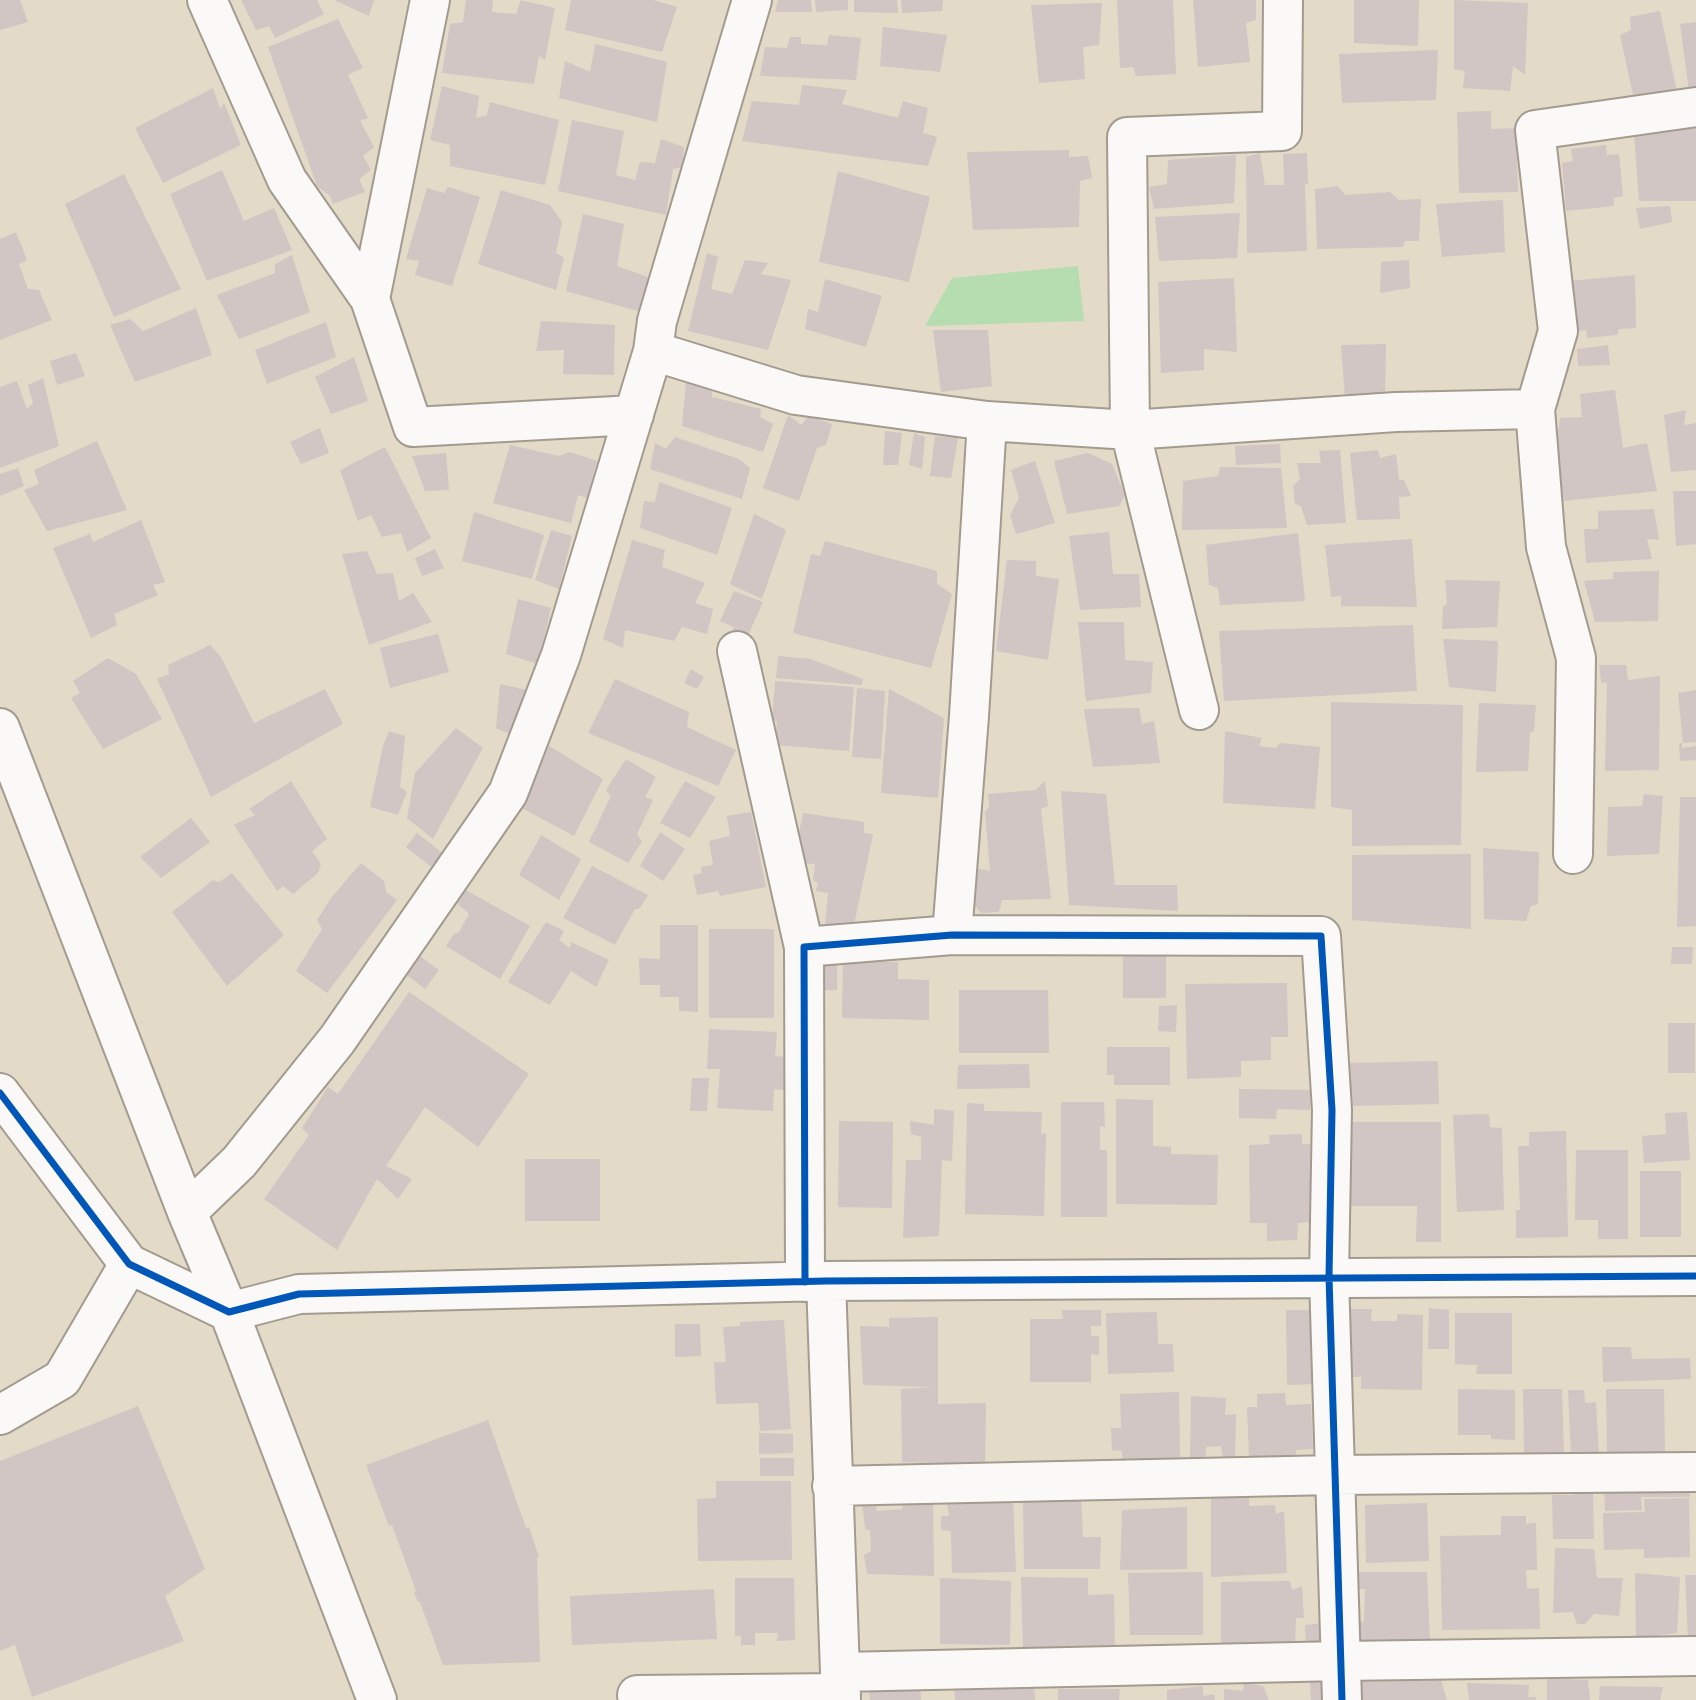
<!DOCTYPE html>
<style>
body{margin:0}
canvas{display:block;background:#e3dac7}
</style>
<canvas width="1696" height="1700"></canvas>
<script>
const ctx = document.querySelector('canvas').getContext('2d');
ctx.lineJoin = 'round';
function paint(path, color) { ctx.fillStyle = color; ctx.fill(path, 'evenodd'); }
const shape = rows => new Path2D(rows.map(r => 'M' + r).join(''));
function trace(path, color, width, dash) { ctx.strokeStyle = color; ctx.lineWidth = width; ctx.lineCap = dash ? 'butt' : 'round'; ctx.setLineDash(dash || []); ctx.stroke(path); }
paint(shape([
 [1078,266,1084,321,925,326,952,278]
]), '#b6ddb0');
paint(shape([
 [0,0,20,0,28,22,0,30],
 [241,0,317,0,324,14,275,38,269,26,256,30],
 [334,0,374,0,369,16],
 [466,0,493,0,492,12,516,14,521,0,555,8,545,60,539,56,534,84,442,73,450,24,463,22],
 [571,0,653,0,677,7,662,52,565,30],
 [778,0,811,0,812,12,775,12],
 [815,0,848,0,848,10,816,12],
 [854,0,897,0,898,13,854,12],
 [901,0,943,0,942,11,902,13],
 [1117,0,1173,0,1176,74,1136,76,1133,67,1120,68],
 [1193,0,1256,0,1256,20,1246,23,1250,62,1198,67],
 [1354,0,1419,0,1418,46,1354,43],
 [1454,0,1528,3,1525,75,1513,66,1510,91,1463,88,1465,71,1454,69],
 [1102,3,1099,45,1083,47,1085,79,1039,83,1031,5],
 [1660,11,1677,92,1633,95,1620,35,1631,30,1630,17],
 [338,19,363,68,348,75,368,118,360,121,374,147,363,156,371,170,359,179,365,192,333,204,330,196,317,186,268,47],
 [1696,22,1696,90,1689,91,1680,24],
 [883,27,947,35,940,72,880,66],
 [829,35,861,38,856,80,760,76,765,47,787,48,790,37,801,37,801,44,827,45],
 [595,44,667,62,657,122,559,98,565,61,590,72],
 [1438,50,1436,100,1342,103,1339,54],
 [802,85,847,90,842,104,898,118,903,101,928,108,923,133,937,137,928,166,742,141,752,101,799,105],
 [442,86,479,96,476,118,487,115,490,102,559,120,545,185,450,166,450,145,430,140],
 [213,88,220,109,224,103,241,145,163,183,135,128],
 [1491,111,1491,129,1516,128,1518,192,1459,193,1457,112],
 [572,120,624,131,616,175,635,180,640,162,655,163,661,139,684,147,682,167,673,169,666,215,558,191],
 [1696,127,1696,201,1639,201,1634,135],
 [1606,145,1607,155,1619,154,1623,196,1614,198,1614,206,1566,211,1562,163,1573,161,1571,149],
 [1069,150,1069,157,1088,156,1092,178,1080,181,1079,227,973,230,967,152],
 [1260,153,1265,185,1284,185,1283,154,1307,153,1308,184,1305,184,1307,251,1247,253,1246,157],
 [1236,155,1234,203,1154,209,1149,187,1167,184,1168,160],
 [222,170,244,221,274,208,292,250,207,281,170,194],
 [838,171,930,197,909,282,819,262],
 [124,174,181,289,114,317,65,204],
 [1338,186,1345,195,1390,192,1399,200,1421,199,1419,241,1405,241,1403,247,1317,249,1315,189],
 [448,187,480,197,452,286,415,275,419,261,406,259,427,188,444,193],
 [501,190,550,205,562,222,556,253,564,258,556,290,478,264],
 [1503,200,1505,252,1442,257,1436,204],
 [1670,206,1672,222,1640,229,1636,208],
 [1240,213,1237,258,1159,261,1155,217],
 [583,214,624,224,617,266,648,277,641,312,566,291],
 [16,232,27,260,19,264,28,289,39,290,52,320,0,340,0,239],
 [707,253,718,257,711,289,732,294,745,260,768,263,761,274,791,280,768,350,688,331],
 [292,255,310,312,239,339,217,295,275,273,275,264],
 [1409,260,1410,288,1380,293,1381,262],
 [1635,275,1636,328,1619,329,1617,335,1587,338,1586,330,1578,331,1569,281],
 [1234,278,1237,352,1204,349,1204,370,1161,373,1158,282],
 [825,279,882,296,866,347,805,329,808,309,818,312],
 [196,308,212,355,135,382,110,325,130,319,143,331],
 [541,321,615,325,614,375,563,374,564,350,536,351],
 [326,322,336,357,267,384,255,350],
 [933,330,988,330,992,386,941,392],
 [1386,344,1385,394,1345,398,1341,345],
 [1608,345,1610,365,1578,366,1577,349],
 [76,353,85,376,57,385,50,361],
 [354,357,368,401,331,414,315,377],
 [43,378,59,446,0,468,0,387,17,381,27,409,33,403,28,385],
 [686,382,711,387,712,397,761,409,760,417,773,424,763,452,682,426],
 [1615,390,1623,448,1647,443,1657,491,1564,501,1552,432,1559,429,1560,418,1582,417,1580,394],
 [1686,410,1684,425,1696,423,1696,470,1671,472,1664,415],
 [788,415,801,425,809,416,832,424,826,445,817,448,799,501,763,488],
 [320,428,329,453,301,464,290,442],
 [885,431,902,433,898,465,883,465],
 [914,433,925,437,922,469,909,465],
 [935,436,958,438,951,478,930,476],
 [675,437,739,459,750,468,742,499,650,469,655,443,666,449],
 [97,441,127,510,47,531,24,490,39,484,34,470],
 [1280,444,1281,463,1236,465,1235,446],
 [510,445,559,456,570,452,597,461,587,498,578,495,571,523,493,503],
 [385,447,431,538,407,552,401,533,382,537,371,515,358,521,340,470],
 [1340,450,1346,523,1307,525,1301,506,1295,504,1293,486,1300,479,1297,463,1321,463,1319,451],
 [1378,450,1380,458,1396,454,1399,480,1404,480,1411,496,1399,497,1400,519,1357,520,1350,453],
 [446,453,449,490,425,491,412,456],
 [1088,453,1112,464,1125,495,1119,506,1067,514,1054,461],
 [1035,461,1055,523,1016,534,1010,515,1019,498,1011,470],
 [1220,467,1281,468,1287,528,1182,530,1183,481,1218,476],
 [18,468,24,486,0,496,0,474],
 [659,482,732,508,717,555,640,528,644,501,655,502],
 [1673,491,1696,491,1696,544,1676,546],
 [1654,509,1659,540,1647,539,1652,559,1586,563,1584,529,1598,529,1598,511],
 [474,512,544,535,532,579,462,561],
 [754,514,786,530,762,599,730,584],
 [141,520,165,582,153,585,158,595,114,614,117,625,91,638,53,548,90,534,93,542],
 [551,530,572,536,559,589,535,580],
 [1109,532,1113,574,1139,574,1141,607,1080,610,1069,536],
 [1298,533,1305,601,1220,605,1218,588,1209,585,1206,545],
 [1412,539,1417,607,1341,606,1341,596,1331,597,1325,545],
 [632,540,665,550,662,567,705,583,695,603,713,609,707,634,682,627,674,641,625,630,623,648,603,639],
 [825,541,937,571,937,584,952,594,931,668,793,633,811,554,820,556],
 [435,549,444,568,422,576,415,558],
 [367,551,377,574,393,573,399,601,413,593,432,622,369,645,342,554],
 [1007,560,1036,561,1036,576,1059,579,1048,660,996,651],
 [1659,571,1658,621,1595,622,1584,581,1613,579,1613,572],
 [1445,580,1500,581,1497,627,1442,629,1443,607,1447,604],
 [734,591,763,602,745,642,731,635,734,627,720,621],
 [518,599,551,608,538,664,506,654],
 [1078,622,1124,622,1125,660,1153,662,1151,693,1086,701],
 [1413,625,1417,691,1224,701,1219,631],
 [438,634,449,672,390,688,380,648],
 [1443,639,1498,641,1496,692,1449,687],
 [210,645,221,657,254,723,325,689,343,724,211,797,157,679,169,674,168,665],
 [778,656,811,659,863,679,862,685,776,678],
 [108,658,136,674,162,719,103,749,71,698,80,693,73,681],
 [1599,665,1626,665,1628,680,1660,676,1659,770,1605,771,1607,683,1601,682],
 [691,669,704,677,697,689,684,683],
 [615,679,689,712,687,727,736,750,718,786,588,733],
 [775,681,854,687,849,751,775,745,777,721,772,721],
 [500,684,527,690,514,736,496,728],
 [857,688,885,691,881,759,852,757],
 [889,689,944,718,938,798,881,793],
 [1696,690,1696,742,1683,743,1678,693],
 [1331,702,1463,705,1461,845,1352,846,1352,810,1331,807],
 [1479,703,1536,705,1534,731,1530,733,1528,771,1476,772],
 [1139,708,1142,724,1154,721,1160,763,1093,767,1084,709],
 [456,728,483,748,433,839,407,818,415,773],
 [389,731,405,736,400,787,407,792,398,815,370,807,383,746],
 [1225,731,1262,738,1259,746,1276,748,1280,743,1320,747,1315,809,1223,803],
 [1679,743,1682,743,1682,748,1696,746,1696,760,1680,761],
 [549,746,603,779,574,836,522,808],
 [626,759,656,777,645,797,653,800,637,834,642,842,628,863,589,842,611,796,606,790],
 [291,781,327,839,312,851,321,864,318,873,293,894,283,886,277,891,234,825,255,815,249,809],
 [685,781,716,797,690,838,660,823],
 [1045,781,1048,806,1041,809,1051,899,1002,900,999,912,981,913,973,903,976,868,990,871,985,812,989,807,988,794,1035,790],
 [1061,791,1106,794,1115,885,1177,885,1178,911,1069,905],
 [1644,794,1663,796,1659,854,1607,856,1608,807,1642,806],
 [1680,797,1696,797,1696,926,1677,927],
 [751,812,766,887,720,896,718,891,697,895,693,875,702,873,701,867,713,865,709,841,730,836,727,816],
 [803,813,864,822,864,833,873,834,853,930,825,924,828,893,816,891,818,883,813,880,815,864,801,863,797,843],
 [191,818,210,842,161,878,140,857],
 [660,832,685,849,663,881,640,866],
 [417,833,445,855,435,870,406,847],
 [541,835,581,859,559,900,519,875],
 [1483,848,1539,852,1538,904,1531,906,1526,921,1484,919],
 [1471,854,1471,929,1352,920,1352,855],
 [361,863,384,881,386,892,397,900,327,993,296,971,322,929,317,920,331,898],
 [592,866,648,895,639,909,635,909,615,945,563,918],
 [232,873,284,935,227,986,172,912,213,880,219,882],
 [466,890,530,926,500,979,446,946,454,934,459,932,469,914,457,903],
 [546,922,564,931,559,940,570,948,571,942,609,960,596,987,571,971,550,1005,508,982],
 [660,925,698,925,698,1012,679,1011,679,997,660,997,660,985,640,985,639,958,660,959],
 [709,929,774,929,774,1018,709,1018],
 [1672,947,1693,947,1692,964,1671,964],
 [1123,951,1166,952,1166,998,1123,998],
 [417,954,439,970,425,989,404,973],
 [819,957,837,957,837,990,819,990],
 [843,961,898,962,898,979,929,980,929,1020,842,1018],
 [1287,983,1288,1037,1271,1037,1271,1060,1241,1061,1241,1077,1187,1079,1185,984],
 [959,990,1048,990,1049,1053,959,1053],
 [409,992,529,1074,478,1147,425,1107,386,1166,412,1179,398,1199,377,1179,337,1250,264,1199,309,1135,302,1128,328,1087,338,1094],
 [1177,1005,1176,1032,1158,1031,1159,1006],
 [1668,1023,1695,1023,1695,1073,1668,1073],
 [709,1029,777,1032,775,1056,786,1057,784,1090,774,1089,773,1111,717,1108,720,1069,707,1069],
 [1107,1047,1170,1047,1170,1085,1114,1085,1114,1075,1107,1075],
 [1438,1061,1439,1104,1351,1106,1350,1063],
 [1029,1064,1030,1088,957,1089,958,1065],
 [692,1078,709,1078,707,1111,690,1111],
 [1239,1089,1311,1090,1310,1110,1277,1109,1276,1119,1239,1118],
 [1116,1099,1153,1100,1153,1146,1171,1147,1171,1154,1218,1155,1217,1205,1116,1204],
 [1061,1102,1104,1102,1105,1127,1100,1126,1100,1150,1107,1150,1107,1217,1061,1217],
 [967,1103,984,1104,984,1111,1042,1112,1041,1134,1046,1133,1044,1216,965,1214],
 [934,1109,954,1111,952,1161,942,1160,939,1236,903,1238,906,1160,921,1160,921,1137,911,1134,910,1121,934,1125],
 [1687,1112,1690,1160,1644,1163,1642,1136,1666,1134,1665,1113],
 [1489,1114,1490,1127,1502,1128,1504,1210,1457,1212,1453,1115],
 [839,1121,893,1122,892,1208,838,1207],
 [1351,1122,1441,1122,1441,1242,1416,1242,1417,1206,1351,1206],
 [1566,1131,1568,1237,1516,1238,1516,1210,1520,1210,1518,1146,1529,1146,1529,1132],
 [1302,1134,1302,1144,1310,1144,1311,1222,1298,1223,1297,1240,1267,1241,1267,1223,1250,1223,1249,1145,1270,1144,1269,1135],
 [1576,1150,1628,1150,1628,1239,1598,1239,1598,1220,1575,1220],
 [525,1159,600,1159,600,1221,525,1221],
 [1640,1171,1681,1171,1681,1237,1640,1237],
 [1429,1308,1449,1310,1449,1349,1428,1349],
 [1347,1309,1372,1309,1371,1321,1397,1321,1397,1314,1423,1315,1422,1390,1361,1389,1361,1377,1347,1377],
 [1062,1310,1101,1310,1101,1326,1091,1326,1091,1336,1099,1336,1099,1355,1091,1354,1091,1382,1030,1382,1030,1319,1063,1319],
 [1286,1310,1315,1310,1316,1384,1287,1385],
 [1157,1312,1158,1344,1173,1344,1174,1372,1108,1374,1106,1313],
 [1455,1313,1512,1313,1512,1374,1476,1374,1477,1365,1455,1364],
 [938,1317,938,1404,986,1403,985,1464,902,1462,901,1389,932,1387,863,1385,860,1326,889,1327,889,1318],
 [784,1320,791,1429,760,1431,758,1403,716,1404,714,1362,726,1362,723,1327,740,1326,740,1322],
 [675,1324,700,1324,701,1356,675,1357],
 [1602,1347,1631,1347,1632,1359,1690,1358,1691,1379,1603,1382],
 [1458,1389,1515,1390,1515,1440,1491,1439,1491,1435,1458,1435],
 [1523,1389,1562,1389,1564,1456,1524,1456],
 [1606,1389,1664,1389,1665,1454,1607,1454],
 [1568,1390,1584,1390,1585,1403,1596,1402,1599,1454,1571,1455],
 [1179,1392,1180,1458,1122,1459,1122,1451,1112,1450,1111,1428,1121,1428,1120,1394],
 [1285,1393,1286,1405,1311,1404,1313,1449,1296,1450,1296,1455,1249,1457,1247,1407,1257,1407,1257,1394],
 [1191,1396,1226,1398,1225,1415,1236,1414,1235,1459,1223,1460,1221,1446,1206,1447,1205,1459,1190,1460],
 [138,1406,205,1569,165,1596,184,1641,32,1697,15,1645,0,1651,0,1461],
 [488,1420,526,1528,529,1527,539,1557,537,1557,540,1662,443,1665,420,1602,418,1602,414,1592,416,1591,392,1525,389,1526,366,1465],
 [759,1433,793,1434,793,1453,759,1454],
 [760,1458,794,1458,794,1476,760,1476],
 [716,1481,791,1481,792,1560,698,1561,697,1499,716,1498],
 [1690,1486,1690,1497,1641,1497,1642,1510,1605,1511,1604,1488],
 [1574,1491,1593,1491,1594,1539,1553,1539,1552,1495,1574,1495],
 [1211,1493,1249,1493,1249,1506,1275,1505,1276,1514,1284,1511,1287,1573,1211,1577],
 [1081,1496,1083,1537,1101,1537,1100,1569,1024,1569,1023,1500],
 [1007,1497,1013,1498,1016,1572,952,1573,951,1531,941,1530,941,1516,949,1516,947,1503,1005,1502],
 [1689,1498,1690,1557,1644,1558,1644,1549,1604,1550,1603,1513,1645,1512,1644,1499],
 [904,1500,933,1500,934,1576,867,1574,864,1555,871,1551,870,1530,865,1529,862,1501,878,1502,876,1511,902,1509],
 [1427,1503,1429,1561,1366,1563,1365,1505],
 [1187,1507,1187,1569,1120,1570,1122,1510],
 [1501,1516,1526,1516,1526,1524,1536,1523,1537,1570,1526,1570,1527,1589,1539,1588,1540,1629,1442,1630,1440,1536,1501,1535],
 [1555,1548,1594,1549,1597,1578,1623,1578,1619,1616,1594,1614,1585,1624,1577,1624,1573,1612,1553,1613],
 [1203,1572,1203,1635,1130,1635,1128,1573],
 [1354,1572,1427,1572,1430,1641,1356,1642,1352,1618,1364,1622,1365,1589,1356,1589],
 [1635,1573,1680,1577,1677,1633,1636,1638],
 [1685,1575,1696,1575,1696,1638,1688,1638],
 [1021,1577,1088,1578,1088,1595,1114,1594,1115,1651,1023,1652],
 [735,1578,794,1578,795,1640,777,1641,778,1633,755,1633,755,1645,741,1645,741,1636,735,1636],
 [940,1578,1011,1581,1010,1645,940,1644],
 [1290,1581,1292,1590,1302,1586,1304,1618,1296,1618,1295,1644,1221,1647,1221,1582],
 [714,1589,717,1639,572,1645,570,1596],
 [1323,1623,1323,1650,1306,1651,1305,1625],
 [1547,1678,1588,1680,1590,1700,1547,1700],
 [1441,1680,1447,1700,1360,1700,1359,1682],
 [1326,1681,1326,1700,1311,1700,1310,1682],
 [1034,1683,1035,1700,955,1700,954,1684,975,1685,977,1688],
 [1244,1683,1263,1686,1269,1700,1224,1700,1224,1689,1243,1691],
 [1467,1683,1529,1685,1528,1697,1536,1697,1536,1700,1469,1700],
 [920,1686,921,1700,870,1700,869,1689],
 [1203,1686,1203,1696,1214,1694,1215,1700,1167,1700,1167,1690],
 [1600,1686,1663,1687,1660,1700,1599,1700],
 [1058,1689,1120,1689,1119,1700,1058,1700]
]), '#d1c6c3');
const minor = shape([
 [207,0,287,180,370,299,413,427,634,415],
 [370,299,430,0],
 [653,351,796,395,987,421,1130,430,1396,412,1535,409,1558,331,1535,130,1696,107],
 [1535,409,1546,547,1576,658,1573,854],
 [737,651,804,947],
 [1199,710,1130,430,1127,137,1282,131,1283,0],
 [0,728,187,1212,229,1312,377,1700],
 [952,935,969,716,987,421],
 [0,1093,129,1264,229,1312,299,1294,826,1281,1696,1276],
 [187,1212,239,1162,337,1040,508,793,561,655,653,351,657,321,752,0],
 [826,1281,841,1700],
 [805,1282,804,947,952,935,1321,936,1332,1110,1329,1277,1342,1700],
 [0,1415,62,1379,129,1264],
 [832,1486,1334,1475,1696,1472],
 [841,1672,1342,1661,1696,1656],
 [637,1695,841,1693]
]);
trace(minor, '#a39b8f', 42);
trace(minor, '#fbf9f7', 38);
trace(shape([
 [0,1093,129,1264,229,1312,299,1294,826,1281,1696,1276],
 [805,1282,804,947,952,935,1321,936,1332,1110,1329,1277,1342,1700]
]), '#0057b8', 7);
</script>
